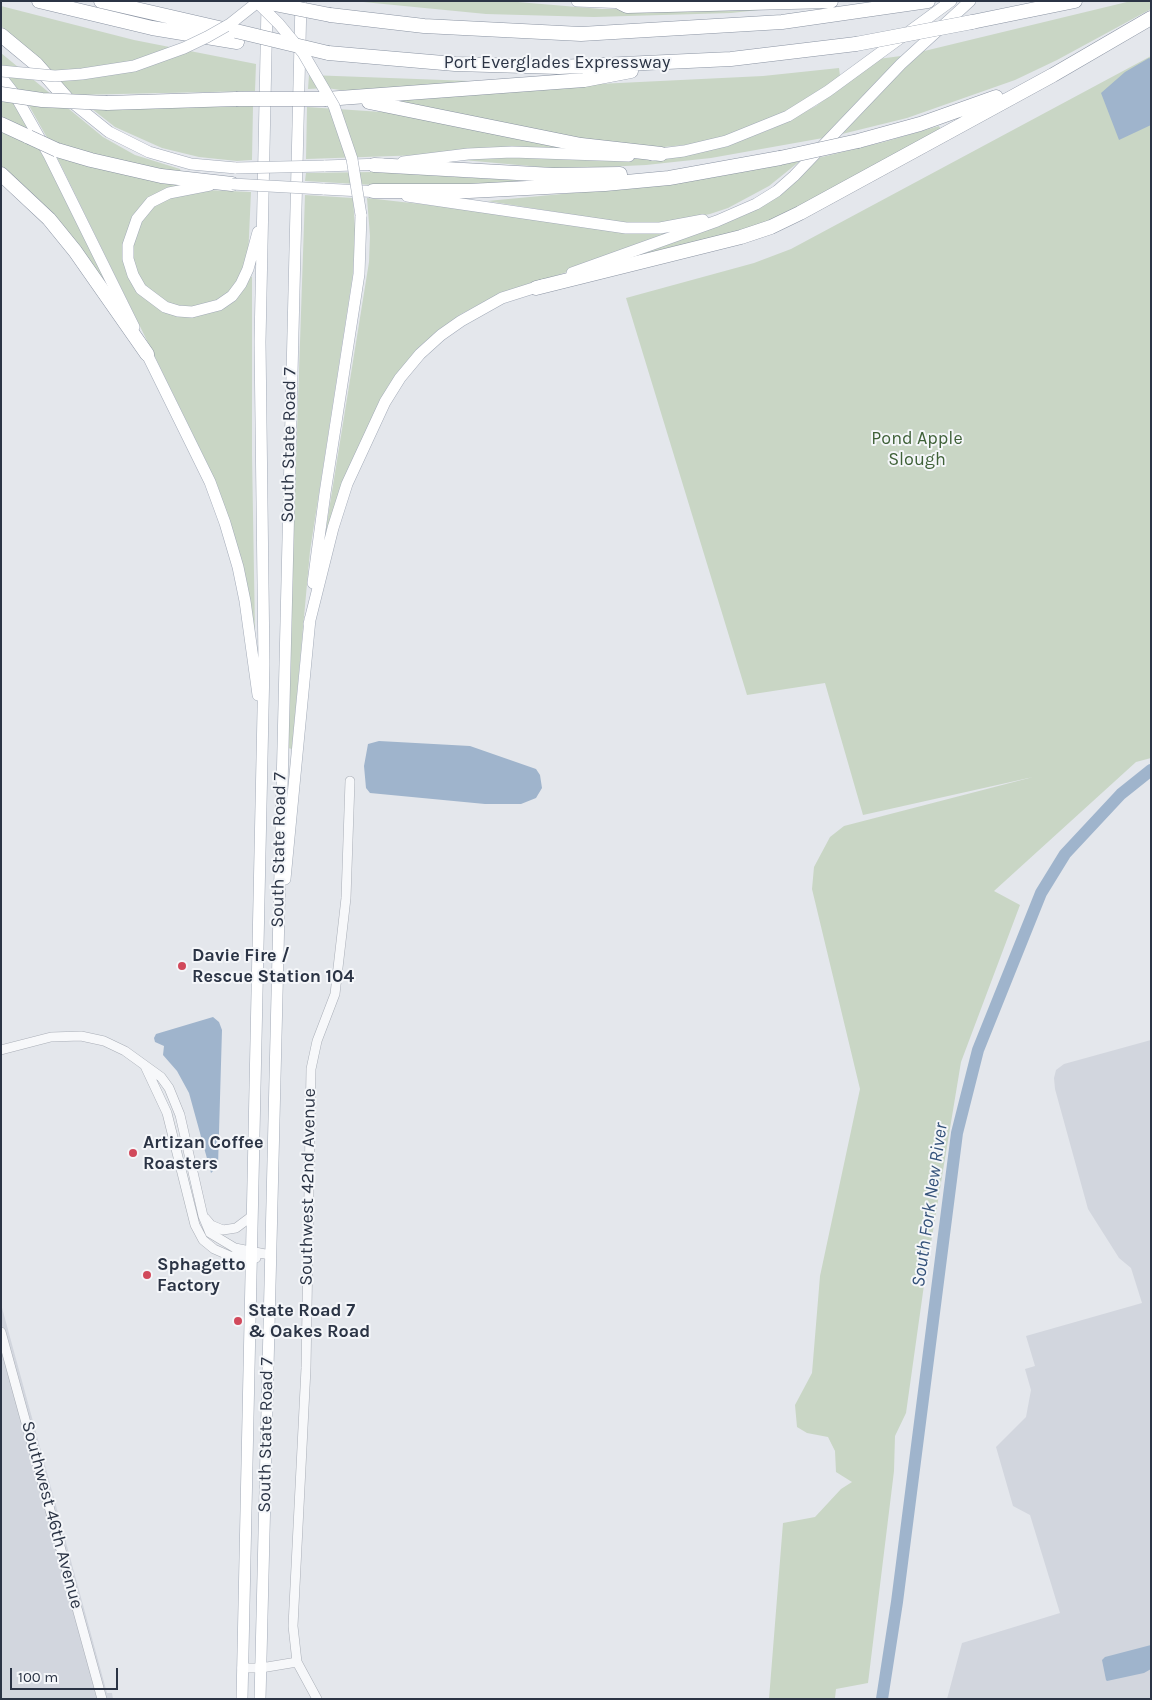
<!DOCTYPE html>
<style>
body{margin:0}
#map{position:relative;width:1152px;height:1700px;overflow:hidden;background:#e4e7ec;font-family:Karla,sans-serif}
canvas{display:block}
.frame{position:absolute;inset:0;border:2px solid #2b3445;pointer-events:none}
.scale{position:absolute;left:10px;top:1668px;width:108px;height:22px;box-sizing:border-box;border:2px solid #2b3445;border-top:0;padding-left:6px;font-size:15px;line-height:18px;white-space:nowrap;color:#2b3445;-webkit-text-stroke:4px #f4f6f9;paint-order:stroke}
</style>
<div id="map">
<canvas width="1152" height="1700"></canvas>
<div class="frame"></div>
<div class="scale">100 m</div>
</div>
<script>
const ctx = document.querySelector('canvas').getContext('2d');
ctx.lineJoin = 'round';
function paint(path, color) { ctx.fillStyle = color; ctx.fill(path, 'evenodd'); }
const shape = rows => new Path2D(rows.map(r => 'M' + r).join(''));
function trace(path, color, width, dash) { ctx.strokeStyle = color; ctx.lineWidth = width; ctx.lineCap = dash ? 'butt' : 'round'; ctx.setLineDash(dash || []); ctx.stroke(path); }
function label(font, color, halo, rows, align = 'center') {
  ctx.font = font + ' Karla,sans-serif'; ctx.lineWidth = 4; ctx.setLineDash([]); ctx.textBaseline = 'middle'; ctx.strokeStyle = halo; ctx.fillStyle = color; for (const [text, x, y, turn = 0] of rows) {
    ctx.save(); ctx.translate(x, y); ctx.rotate((+turn || 0) * Math.PI / 180); ctx.textAlign = isNaN(turn) ? turn : align; if (halo) ctx.strokeText(text, 0, 0); ctx.fillText(text, 0, 0); ctx.restore();
  }
}
paint(shape([
 [1151,1040,1151,1699,947,1699,962,1643,1060,1613,1030,1515,1013,1506,996,1447,1026,1417,1031,1390,1025,1369,1035,1366,1026,1336,1142,1303,1131,1268,1119,1258,1088,1209,1055,1089,1054,1078,1056,1070,1064,1064],
 [1,1304,107,1693,112,1693,113,1699,1,1699]
]), '#d2d6de');
paint(shape([
 [353,1,506,1,601,9,647,9,751,1,842,1,731,13,594,17,486,14],
 [1131,1,1151,1,1151,9,1057,60,1015,80,907,118,842,134,916,53],
 [1,6,134,40,256,64,255,91,73,95,42,62,1,26],
 [1,53,103,137,135,155,180,169,181,173,122,163,85,153,57,143,59,154,88,163,137,176,180,182,180,185,156,194,143,204,129,226,124,248,126,263,136,287,145,299,169,312,179,314,202,313,222,306,232,299,252,276,252,455,255,632,253,631,229,522,208,465,50,143,27,102,1,68],
 [901,56,823,138,711,158,646,165,563,169,463,160,509,155,644,159,661,158,729,145,771,129,816,106,878,59],
 [1151,56,1151,758,1136,762,994,891,1020,905,961,1062,924,1285,906,1413,895,1436,894,1471,868,1683,836,1689,835,1698,837,1699,769,1699,783,1523,815,1517,841,1489,852,1482,836,1472,835,1451,828,1437,807,1433,797,1427,795,1405,812,1373,820,1276,860,1089,812,889,814,867,830,837,844,826,1033,777,863,815,825,683,747,695,626,298,754,263,791,249],
 [839,68,840,76,792,110,745,130,694,144,654,148,607,146,360,93,327,88,308,89,309,75,578,85,763,76],
 [1,100,17,103,32,131,1,116],
 [253,106,252,160,237,161,199,157,162,148,115,127,92,109],
 [307,107,397,113,570,146,569,150,306,159],
 [939,126,941,130,818,199,751,229,613,262,732,219,818,158,884,142],
 [1,128,39,145,111,291,89,259,1,168],
 [800,161,769,186,728,208,710,214,667,223,619,222,487,201,658,185,715,177],
 [374,172,529,181,530,184,373,185,305,181,306,173],
 [206,190,251,192,248,258,233,288,218,300,194,308,170,305,144,286,136,271,131,249,143,216,162,200],
 [305,195,353,198,355,230,353,273,310,551,292,749,288,748,293,548],
 [367,198,526,216,683,228,570,271,497,295,461,314,420,346,388,386,361,445,324,541,369,262,370,236]
]), '#c9d6c5');
paint(shape([
 [1149,58,1151,59,1151,125,1119,140,1101,93,1125,72],
 [379,741,470,746,536,769,540,775,542,788,536,798,521,804,485,804,370,793,366,788,364,766,368,744],
 [213,1017,219,1022,222,1030,218,1166,211,1173,189,1093,177,1071,163,1055,164,1046,155,1042,154,1038,156,1034],
 [1151,1645,1151,1669,1144,1673,1107,1681,1106,1680,1102,1660,1105,1657]
]), '#9fb4cc');
trace(shape([
 [882,1699,897,1602,957,1133,978,1050,1041,893,1065,854,1121,794,1151,770]
]), '#9fb4cc', 12);
const minor = shape([
 [1,1050,51,1037,81,1036,104,1041,125,1051,161,1077,169,1088,180,1115,203,1216,210,1233,235,1248,270,1255],
 [145,1066,167,1113,195,1225,203,1240,214,1249,230,1256,256,1258],
 [205,1218,211,1225,223,1230,236,1228,252,1216],
 [1,1332,102,1699],
 [297,1662,317,1699],
 [242,1668,261,1668,297,1662,293,1626,306,1368,311,1069,317,1041,335,994,346,898,350,781]
]);
const major = shape([
 [577,1,628,3],
 [1,77,15,95,49,155,134,327],
 [68,99,109,132,149,152,191,164,236,168],
 [652,155,684,151,726,141,788,116,828,91,951,1],
 [403,162,468,154,512,152,629,156],
 [324,166,382,164],
 [210,185,169,193,151,202,137,219,128,245,128,259,133,275,141,289,165,307,178,311,192,312,219,305,232,296,241,284,248,269,258,232],
 [323,189,382,192],
 [407,196,626,228,660,228,703,220],
 [572,273,717,221,756,204,777,191,794,176,901,64,970,1],
 [144,348,210,482,225,523,238,567,245,601,258,695],
 [313,583,325,493,359,274,361,215],
 [309,624,333,528,347,484,385,402,400,378,420,354,441,335,461,321,502,298,543,285],
 [285,879,310,619],
 [242,1699,264,664,260,342,267,5],
 [260,1699,301,1]
]);
const highway = shape([
 [39,1,152,28,237,42],
 [101,1,232,31],
 [621,3,627,6,831,1],
 [330,15,424,26,581,34,782,22,928,1],
 [972,22,1075,1],
 [1,35,36,64,66,98],
 [328,53,455,64,559,67,731,59,856,44],
 [326,99,584,80,631,71],
 [369,102,581,145,661,154],
 [107,103,236,99],
 [1,124,29,137],
 [858,141,920,124,996,97],
 [57,150,91,160,161,176,232,184],
 [374,165,553,175,620,174],
 [1,174,49,219,75,251,147,354],
 [373,191,469,191,605,184,669,178,780,158],
 [536,288,741,237,771,227,800,213,1053,75,1151,18]
]);
trace(minor, '#a9aeb7', 10);
trace(major, '#a3abb8', 12);
trace(highway, '#8b94a3', 15);
trace(minor, '#f7f8fa', 9);
trace(major, '#fff', 11);
trace(highway, '#fff', 14);
const majorBridge = shape([
 [256,1,279,24,303,53,334,106,352,159,361,215],
 [1,71,55,76,82,74,134,66,184,48,207,37,230,24,259,1],
 [236,168,324,166],
 [232,184,323,189]
]);
const highwayBridge = shape([
 [259,1,330,15],
 [236,31,328,53],
 [856,44,972,22],
 [1,94,42,100,107,103],
 [236,99,326,99],
 [29,137,57,150],
 [780,158,858,141]
]);
trace(majorBridge, '#a3abb8', 12, []);
trace(highwayBridge, '#8b94a3', 15, []);
trace(majorBridge, '#fff', 11);
trace(highwayBridge, '#fff', 14);
for (const [x, y, r, color] of [
 [182,966,5,"#d1495b"],
 [133,1153,5,"#d1495b"],
 [147,1275,5,"#d1495b"],
 [238,1321,5,"#d1495b"]
]) { const dot = new Path2D(); dot.arc(x, y, r, 0, 2 * Math.PI); ctx.fillStyle = color; ctx.fill(dot); trace(dot, '#f4f6f9', 2); }
label('18px', '#2b3445', '#f4f6f9', [
 ["Port Everglades Expressway",557,63],
 ["South State Road 7",289,445,-89],
 ["South State Road 7",279,850,-89],
 ["Southwest 42nd Avenue",308,1187,-89],
 ["South State Road 7",266,1435,-89],
 ["Southwest 46th Avenue",52,1515,75]
]);
label('18px', '#3f6138', '#f4f6f9', [
 ["Pond Apple",917,439],
 ["Slough",917,460]
]);
label('bold 18px', '#2b3445', '#f4f6f9', [
 ["Davie Fire /",192,956],
 ["Rescue Station 104",192,977],
 ["Artizan Coffee",143,1143],
 ["Roasters",143,1164],
 ["Sphagetto",157,1265],
 ["Factory",157,1286],
 ["State Road 7",248,1311],
 ["& Oakes Road",248,1332]
], 'left');
label('italic 19px', '#34527a', '#f4f6f9', [
 ["South Fork New River",930,1205,-82]
]);
</script>
